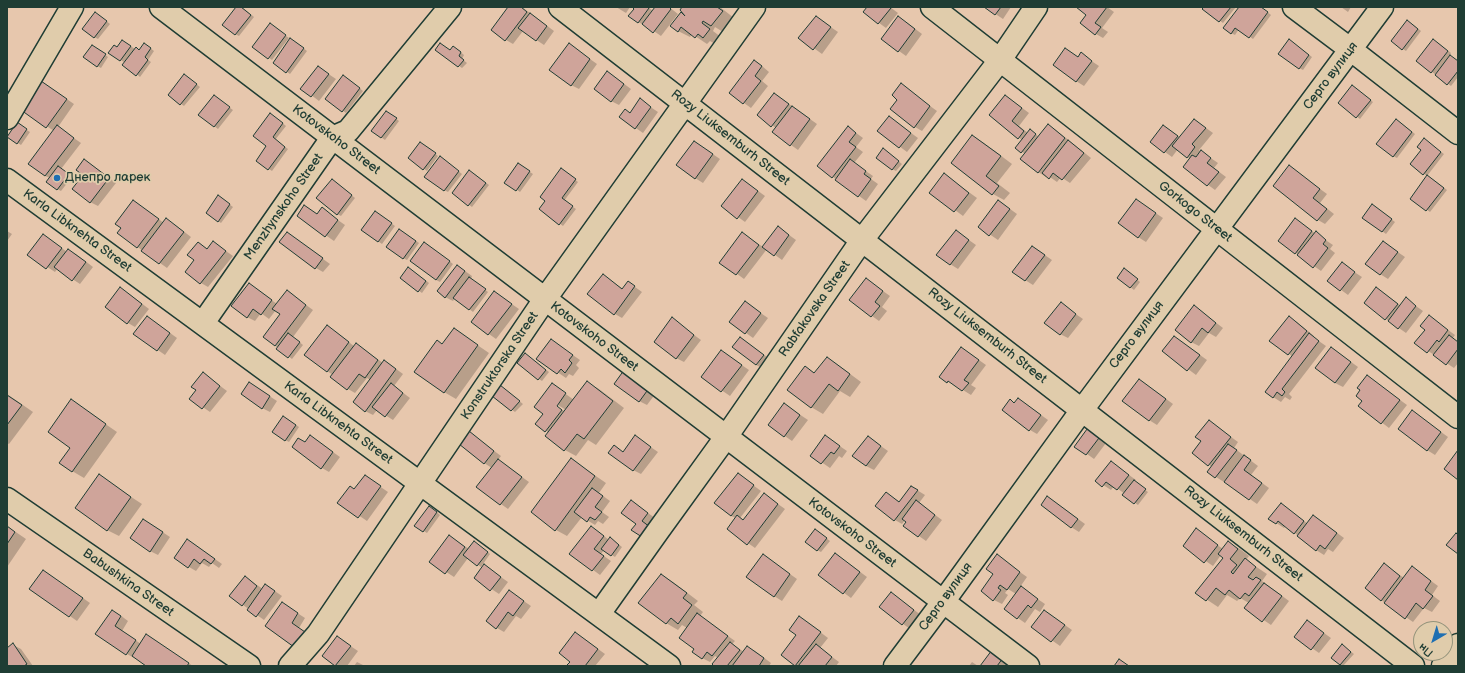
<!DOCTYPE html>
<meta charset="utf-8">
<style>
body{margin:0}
#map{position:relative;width:1465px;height:673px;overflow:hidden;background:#e7c7ad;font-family:"Balsamiq Sans",sans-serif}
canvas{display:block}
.frame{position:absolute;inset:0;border:8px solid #1f3d34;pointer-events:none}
.north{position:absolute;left:1413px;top:621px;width:40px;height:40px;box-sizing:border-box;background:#e0ccab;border:1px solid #93937b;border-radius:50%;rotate:218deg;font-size:11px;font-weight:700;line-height:16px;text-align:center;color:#1f3d34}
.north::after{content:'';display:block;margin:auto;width:14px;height:18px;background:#1f6fb2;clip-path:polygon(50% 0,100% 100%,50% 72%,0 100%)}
</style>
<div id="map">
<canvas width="1465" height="673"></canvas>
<div class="frame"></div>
<div class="north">Пн</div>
</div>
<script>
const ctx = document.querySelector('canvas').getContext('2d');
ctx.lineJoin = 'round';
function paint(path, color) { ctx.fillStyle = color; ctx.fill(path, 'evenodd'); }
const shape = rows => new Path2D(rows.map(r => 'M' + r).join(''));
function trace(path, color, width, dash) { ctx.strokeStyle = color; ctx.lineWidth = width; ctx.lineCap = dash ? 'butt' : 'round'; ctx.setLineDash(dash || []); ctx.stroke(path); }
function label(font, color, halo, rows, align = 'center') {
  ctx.font = font + ' "Balsamiq Sans",sans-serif'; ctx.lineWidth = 3.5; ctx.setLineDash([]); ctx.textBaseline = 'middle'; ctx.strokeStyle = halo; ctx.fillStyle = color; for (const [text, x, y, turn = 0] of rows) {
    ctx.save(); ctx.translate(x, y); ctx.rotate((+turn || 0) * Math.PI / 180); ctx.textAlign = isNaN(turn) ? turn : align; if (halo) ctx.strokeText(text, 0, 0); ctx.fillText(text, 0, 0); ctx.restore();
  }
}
paint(shape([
 [237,7,242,7,254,17,239,36,235,34],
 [510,7,522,7,554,31,544,45,523,31,513,44,506,40],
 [616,7,630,7,626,13],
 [633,7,648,7,653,11,657,7,669,7,678,14,661,36,642,23,642,24,638,22,635,9],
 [683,7,720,7,734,18,723,32,715,27,713,31,721,37,715,44,710,41,707,44,692,34,690,37,678,31,681,14,687,17],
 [868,7,890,7,898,13,886,28,864,12],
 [985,7,1011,7,1003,19],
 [1078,7,1107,7,1114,12,1102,28,1108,32,1103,38,1096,34,1088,15],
 [1205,7,1236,7,1223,23,1203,9],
 [1240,7,1261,7,1271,15,1253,39,1239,29,1235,35,1231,33],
 [1341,7,1351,7,1348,12],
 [99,15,110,24,98,39,94,37],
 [816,17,838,32,822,54,800,38],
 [906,22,922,34,906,56,882,39],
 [1411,23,1421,31,1406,51,1403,49],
 [273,27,289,38,272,60,254,47],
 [294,41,307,51,290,74,274,63],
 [1437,42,1451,53,1449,56,1458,62,1458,77,1451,86,1432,72],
 [126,43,135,49,136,48,140,50,145,44,154,51,148,60,151,62,140,77,125,63,110,52],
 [1293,43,1312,57,1303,70,1299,68],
 [569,44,597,64,579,89,571,85],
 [96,48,108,57,101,68,97,66],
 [457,49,464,55,462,59,467,63,462,68,437,50,450,51],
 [1066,49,1078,57,1081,54,1099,66,1084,86,1076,81],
 [762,66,769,72,762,81,768,86,751,108,730,93],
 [318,67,336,79,319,101,302,88],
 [608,72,631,89,619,105,611,101],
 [185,75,200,87,184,106,169,95],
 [347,78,363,91,346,113,326,99],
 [901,85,937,111,922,131,915,127,899,100],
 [49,87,74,104,58,127,81,143,61,169,72,177,61,191,57,189,50,178,45,176,54,131,23,110],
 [1355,89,1373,102,1360,119,1339,103],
 [775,94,817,124,798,150,773,132,776,128,758,115],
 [1006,96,1029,113,1019,126,1028,133,1033,132,1039,137,1048,125,1056,130,1091,158,1070,183,1061,177,1057,182,1047,175,1046,177,1038,172,1026,154,1022,152,1022,140,991,115],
 [217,99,233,110,218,129,200,115],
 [640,100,658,112,643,133,620,117,630,113],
 [390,114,399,121,385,140,372,131],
 [274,116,286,126,275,140,288,149,272,171,269,169,268,145],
 [889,117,918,138,907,152,879,131],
 [1195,120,1213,133,1199,150,1218,163,1214,168,1226,177,1215,190,1184,167,1190,159,1178,149,1172,157,1165,152,1164,126,1181,138],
 [1400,122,1415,134,1397,158,1393,156],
 [20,126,30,132,21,145,8,137],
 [848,127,863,138,856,147,863,152,854,163,873,176,871,179,878,184,866,201,833,177],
 [973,136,984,143,1012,164,997,183,1010,193,1004,200,993,194,952,163],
 [695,142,720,159,703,183,695,178],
 [1427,142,1444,154,1427,176,1424,174],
 [424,145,438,156,427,171,409,158],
 [887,152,902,164,896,171,892,169],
 [444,160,462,174,448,192,444,190],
 [92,165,116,183,98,206,90,202],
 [522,167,533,174,520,192,506,182],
 [1290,167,1327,194,1320,203,1334,214,1325,224,1318,220],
 [565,172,578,182,564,201,576,209,563,226,540,209],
 [473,173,489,185,472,207,453,193],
 [945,175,977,198,963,216,931,192],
 [1431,178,1447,190,1430,212,1411,198],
 [335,182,355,198,341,216,337,214],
 [750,185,765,196,745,222,723,206],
 [222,199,233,207,221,223,218,221],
 [1136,200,1163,218,1146,242,1138,237],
 [133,201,164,223,174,224,191,237,167,268,118,233,122,228],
 [999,201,1017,214,998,240,979,227],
 [1376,208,1395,222,1386,234,1364,218],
 [322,209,345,225,334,241,298,216,318,215],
 [378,214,395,226,382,244,362,230],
 [1295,220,1333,245,1330,249,1335,253,1321,271,1296,253],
 [7,231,12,234,7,241],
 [956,231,976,245,958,269,950,264],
 [403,232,419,243,407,260,403,258],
 [785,232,796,240,782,260,767,249,744,279,721,262,742,233,763,247],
 [287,233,330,264,323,272,316,268],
 [51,240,67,252,68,250,76,254,93,267,80,284,57,269,55,272,29,255],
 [213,242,233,256,208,287,201,283,195,260,198,243,208,249],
 [1383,242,1405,257,1388,279,1380,274],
 [428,245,453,264,440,282,436,280],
 [1033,247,1052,260,1033,285,1025,280],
 [1342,264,1362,277,1348,295,1329,281],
 [458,266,472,276,471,279,488,292,473,312,455,298,453,301,445,297],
 [412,270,429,283,422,293,401,278],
 [1128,272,1140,282,1134,290,1118,278],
 [603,275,623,289,628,282,642,292,622,318,615,314],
 [866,279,890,296,882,307,887,311,879,321,850,300],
 [249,284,277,304,287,291,313,310,293,337,303,345,292,359,264,337,281,314,276,310,269,319,261,313,255,321,247,317],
 [1377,288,1401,306,1406,299,1423,311,1406,333,1386,319],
 [494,292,519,309,496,339,472,322],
 [128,293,149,309,135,327,128,323],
 [746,303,768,318,753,338,731,322],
 [1061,304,1083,319,1068,338,1060,334],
 [1194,306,1223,328,1216,337,1209,333,1199,346,1191,342],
 [1429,316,1455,335,1453,338,1458,342,1458,363,1454,368,1416,343,1426,330],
 [1289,317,1297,322,1314,336,1313,337,1326,346,1289,394,1292,397,1290,400,1285,397,1281,402,1273,397,1293,357,1271,340],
 [672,319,701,340,684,362,676,358],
 [155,322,177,338,165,355,135,334],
 [454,329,489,353,456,399,444,392,437,341,443,345],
 [335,331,355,347,356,344,383,363,392,366,403,374,394,386,410,398,393,420,377,410,373,415,365,411,370,380,367,378,355,393,348,389,333,375,327,371],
 [1175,337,1207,360,1196,375,1164,351],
 [741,338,771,360,764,369,756,365],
 [551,340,580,360,576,365,579,368,573,376,569,374,566,378,538,359],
 [1332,348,1358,367,1343,387,1335,383],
 [721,351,749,370,730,396,702,377],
 [969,353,986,365,971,385,976,388,971,395,940,376],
 [529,357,549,372,542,381,539,379],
 [827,358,838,365,861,382,850,397,840,391,823,414,811,407,805,367,815,373],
 [635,372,659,389,647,405,639,401],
 [203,373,227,391,210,412,191,399,197,390],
 [1367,376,1407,405,1389,428,1360,406,1364,401],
 [1140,380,1173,404,1157,425,1149,420],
 [588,383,599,389,624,408,596,445,588,440,576,456,565,450,549,433,537,424,545,414,552,384,574,400],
 [553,402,566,410,566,412,552,404],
 [257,388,277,401,270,412,262,408],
 [504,389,523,404,515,412,493,396],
 [7,394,33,412,9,444,7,443],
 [1010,400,1015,403,1026,404,1048,420,1037,434,1030,430],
 [72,401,117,432,84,478,72,471],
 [784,404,808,420,792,441,769,425],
 [1412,411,1448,437,1435,455,1427,450],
 [287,419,299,427,289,442,285,440],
 [1209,421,1238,442,1234,448,1258,466,1251,475,1269,488,1257,504,1224,481,1224,482,1216,477,1208,471,1212,467,1193,453,1202,441],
 [1098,431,1109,439,1094,459,1076,446],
 [470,433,501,456,498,460,529,482,508,509,477,487,492,468,484,463],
 [310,436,340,457,329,472,322,468,305,443],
 [825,436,847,451,842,458,839,456,830,468,811,455],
 [636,437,658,452,641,474,633,470,624,453],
 [868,437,888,451,874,470,866,466],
 [571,459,606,483,599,493,610,501,602,512,609,517,603,524,598,521,595,525,582,517,567,536,556,530],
 [1111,462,1136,480,1134,482,1148,492,1138,505,1124,495,1125,494,1114,486,1111,490,1097,481],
 [738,474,761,491,740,518,744,520,764,494,785,509,755,548,728,529,736,518,731,516],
 [99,476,142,504,119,536,107,530],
 [372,481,388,492,367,521,339,502,355,490],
 [912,487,925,495,919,503,942,520,926,541,905,526,908,522,905,520,902,524,895,520,886,493,900,502],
 [1048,497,1085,524,1079,532,1071,527],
 [631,501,655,518,649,526,633,529,637,524],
 [433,509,440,515,427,533,416,526],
 [1288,509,1308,524,1314,516,1344,538,1333,552,1328,549,1324,555,1316,550,1286,526,1284,528,1270,519],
 [144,520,170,537,158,555,150,551],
 [7,526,26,539,7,567],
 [1196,530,1223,549,1228,542,1240,549,1249,556,1246,560,1267,574,1262,581,1289,601,1271,625,1246,608,1249,603,1240,598,1237,601,1227,595,1218,607,1197,593,1224,558,1221,555,1213,566,1184,546],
 [599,532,609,540,614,541,622,547,615,557,604,550,601,554,611,561,600,575,571,554],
 [818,532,830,541,821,552,817,550],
 [449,536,469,549,478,544,490,554,481,567,468,558,454,577,431,562],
 [188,540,222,564,219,568,212,563,209,567,202,563,196,571,189,567],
 [836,554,867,577,851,598,820,575],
 [763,555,797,579,782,601,774,596],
 [997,556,1027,577,1020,587,1045,604,1040,612,1035,609,1025,623,1005,609,1016,594,1008,589,1005,593,1008,595,1002,604,994,600,994,574],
 [1384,564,1404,578,1412,567,1438,586,1432,595,1440,601,1432,612,1424,608,1413,622,1381,600],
 [484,565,508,582,499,594,475,578],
 [44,571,90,603,77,621,31,589],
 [662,575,673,582,698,601,694,605,703,612,700,616,735,641,732,644,744,652,747,647,755,651,771,663,769,666,716,666,718,658,715,656,710,662,702,658,696,649,687,628,682,625,678,630,666,623],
 [245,577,263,589,266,585,282,596,264,620,243,605],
 [509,591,531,606,521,619,516,616,504,632,497,628],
 [891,593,921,615,910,629,880,607],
 [282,603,305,618,299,628,312,637,302,650],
 [1045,611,1072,630,1060,646,1033,627],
 [120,615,128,621,122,631,141,644,147,636,193,666,148,666,135,657,134,658,127,654,97,634],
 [1307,621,1331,638,1319,653,1296,637],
 [807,622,828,638,820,648,839,662,836,666,797,666,782,655],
 [576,633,605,654,595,666,568,666,571,661],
 [337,637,358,651,347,666,337,666,323,656],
 [13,645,21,649,33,666,7,666,7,649],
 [1346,648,1354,654,1343,666,1340,665],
 [992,652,1010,663,1008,666,981,666],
 [357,662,365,666,354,666],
 [972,662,978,666,969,666]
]), '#0003');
const building = shape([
 [236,7,241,7,251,15,235,35,222,25,236,7],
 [508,7,521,7,527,12,505,41,491,30,508,7],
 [632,7,648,7,649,8,638,23,628,16,634,9,632,7],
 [655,7,669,7,671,9,653,33,642,24,655,7],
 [682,7,717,7,723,11,711,26,703,21,702,23,710,29,703,38,698,34,695,38,681,27,678,32,670,26,681,12,685,16,680,10,682,7],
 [867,7,890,7,891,8,878,24,863,12,867,7],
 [984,7,1001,7,995,15,984,7],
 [1076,7,1107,7,1095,23,1101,27,1095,35,1080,23,1086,15,1076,7],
 [1204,7,1231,7,1219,22,1202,9,1204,7],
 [1239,7,1261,7,1268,12,1249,38,1235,28,1231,34,1223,28,1239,7],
 [95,12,107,21,94,38,82,29,95,12],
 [530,13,547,26,536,41,518,28,530,13],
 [816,16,831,27,813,50,798,38,816,16],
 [898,16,915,29,898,52,881,39,898,16],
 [1407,20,1418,29,1402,50,1391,41,1407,20],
 [270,23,286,35,268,59,252,47,270,23],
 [290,38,304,48,286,73,273,63,290,38],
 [1289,39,1309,55,1299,69,1278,54,1289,39],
 [1433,39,1448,51,1431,73,1416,61,1433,39],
 [122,40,131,46,120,61,108,53,114,45,117,47,122,40],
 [144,43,151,48,145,57,148,60,136,76,122,65,136,47,139,50,144,43],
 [440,43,450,50,453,46,461,52,459,56,464,60,458,67,435,50,440,43],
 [569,43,590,59,571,86,549,70,569,43],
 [92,45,106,54,97,67,83,57,92,45],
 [1065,48,1078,57,1081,52,1092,61,1076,82,1053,65,1065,48],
 [1450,55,1458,61,1458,71,1447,85,1435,75,1450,55],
 [754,60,762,66,755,76,761,81,743,104,729,93,754,60],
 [318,66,329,74,311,97,300,89,318,66],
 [607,71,624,84,611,102,594,89,607,71],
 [184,74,197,84,180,105,168,95,184,74],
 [343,75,360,88,342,112,325,99,343,75],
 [41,81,67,99,46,128,21,110,41,81],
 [901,83,930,106,914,128,890,109,897,100,892,95,901,83],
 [1352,85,1371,100,1356,118,1338,103,1352,85],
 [774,93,789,104,771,127,757,115,774,93],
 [214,95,230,107,214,127,198,115,214,95],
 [1005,95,1022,108,1012,121,1024,131,1018,139,989,115,1005,95],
 [640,98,651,107,635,129,619,117,625,109,630,113,640,98],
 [792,106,810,119,790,146,772,132,792,106],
 [386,111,397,118,381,138,371,131,386,111],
 [270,113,283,123,273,137,285,147,268,170,256,161,266,146,253,136,270,113],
 [889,116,911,133,899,148,877,131,889,116],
 [1194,119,1206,128,1192,144,1195,147,1187,158,1172,146,1194,119],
 [1396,119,1412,132,1393,157,1376,144,1396,119],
 [17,122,27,129,17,144,7,137,17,122],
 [1048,124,1065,138,1038,173,1020,159,1048,124],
 [57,125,74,138,45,176,28,164,57,125],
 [1163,125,1178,136,1164,153,1150,142,1163,125],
 [848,126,856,133,849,142,856,147,832,178,817,166,848,126],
 [1030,129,1036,134,1021,153,1015,148,1030,129],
 [972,135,1001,156,986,176,999,186,992,195,951,163,972,135],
 [1424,138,1441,152,1423,175,1410,164,1421,150,1417,147,1424,138],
 [1068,140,1084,153,1062,180,1053,173,1049,179,1042,173,1068,140],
 [694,141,713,154,695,179,676,165,694,141],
 [420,142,436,153,423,170,408,158,420,142],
 [883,148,899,161,892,170,876,158,883,148],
 [1201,150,1211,158,1207,163,1219,172,1207,186,1183,167,1192,155,1196,157,1201,150],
 [440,156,459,171,444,191,424,177,440,156],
 [84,159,109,178,90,203,72,189,83,175,76,170,84,159],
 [850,159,866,171,864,174,871,179,858,197,835,180,850,159],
 [518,163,530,171,516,191,504,183,518,163],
 [1289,165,1320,189,1313,198,1327,209,1317,221,1273,186,1289,165],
 [58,166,69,174,57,190,46,182,58,166],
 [561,168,576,179,562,198,573,206,559,225,539,209,545,201,540,197,561,168],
 [469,170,486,183,468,206,452,193,469,170],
 [944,173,969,193,954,212,929,193,944,173],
 [1427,175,1444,188,1426,211,1410,199,1427,175],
 [332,179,352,195,337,215,316,198,332,179],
 [742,179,758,191,737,219,721,206,742,179],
 [218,195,230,204,218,222,206,213,218,195],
 [1136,199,1156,213,1138,238,1118,223,1136,199],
 [133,200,159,219,137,248,117,233,121,228,115,224,133,200],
 [998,200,1010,209,989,236,978,227,998,200],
 [1372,204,1392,219,1382,232,1362,218,1372,204],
 [304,205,317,214,322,207,338,220,325,237,297,216,304,205],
 [375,211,392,223,378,242,361,230,375,211],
 [166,218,184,232,159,264,141,251,166,218],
 [1295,218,1312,231,1295,254,1278,241,1295,218],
 [778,226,789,235,774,256,762,247,778,226],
 [399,229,416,241,403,259,386,247,399,229],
 [956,230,969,240,950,265,936,255,956,230],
 [1316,231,1326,240,1323,244,1328,248,1313,268,1297,255,1316,231],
 [287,232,323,258,315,269,279,242,287,232],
 [742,232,759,245,736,275,719,263,742,232],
 [43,234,62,248,46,269,27,255,43,234],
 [213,241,226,251,200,284,185,272,194,260,187,255,198,242,207,249,213,241],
 [1383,241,1398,252,1380,275,1365,264,1383,241],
 [424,242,450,261,436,280,410,261,424,242],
 [1032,246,1045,255,1025,281,1012,272,1032,246],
 [68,249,86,262,72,281,54,267,68,249],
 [1342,262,1355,272,1340,291,1327,281,1342,262],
 [457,265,465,271,445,298,437,291,457,265],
 [408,267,426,281,418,292,400,278,408,267],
 [1124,268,1138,279,1130,288,1117,278,1124,268],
 [603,274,622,289,628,281,635,286,614,315,587,294,603,274],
 [469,277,486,289,469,310,453,298,469,277],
 [866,278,883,291,875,302,880,306,871,317,849,300,866,278],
 [249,283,272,300,261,315,253,309,247,318,231,306,249,283],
 [120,287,142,304,127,324,105,307,120,287],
 [1376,287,1398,304,1385,320,1364,303,1376,287],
 [287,290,306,305,275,346,263,337,280,314,272,309,287,290],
 [494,291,512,304,488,335,471,322,494,291],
 [1406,297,1416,306,1398,329,1388,321,1406,297],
 [745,301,761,313,745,334,729,322,745,301],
 [1061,302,1076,314,1060,335,1044,323,1061,302],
 [1194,305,1216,323,1208,333,1202,328,1191,343,1175,330,1194,305],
 [1429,315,1448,330,1439,342,1437,340,1427,353,1414,343,1425,330,1420,326,1429,315],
 [147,316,170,333,157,351,133,334,147,316],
 [1289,316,1307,331,1288,355,1269,341,1289,316],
 [672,317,694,335,676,359,654,342,672,317],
 [327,325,349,342,327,372,304,355,327,325],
 [454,328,478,345,444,393,414,372,437,340,442,344,454,328],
 [288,333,300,342,288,358,276,349,288,333],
 [1309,333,1319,341,1282,389,1285,392,1282,396,1277,392,1273,398,1265,392,1309,333],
 [1449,335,1458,342,1458,349,1446,365,1433,355,1449,335],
 [1174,336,1200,355,1187,371,1162,351,1174,336],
 [740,337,764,355,756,365,732,347,740,337],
 [551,339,573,355,569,360,572,363,565,373,561,369,557,374,536,359,551,339],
 [356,343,378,360,365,378,359,374,347,390,330,377,356,343],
 [961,347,979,360,964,380,969,383,962,391,948,381,947,383,939,377,961,347],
 [1331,347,1351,362,1335,383,1315,368,1331,347],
 [721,350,742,365,721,392,701,377,721,350],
 [525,353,546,370,538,380,517,363,525,353],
 [827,357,850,374,838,391,829,384,811,408,787,390,805,366,814,373,827,357],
 [384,360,396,369,365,412,353,402,384,360],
 [627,366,652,384,639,402,614,384,627,366],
 [203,372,220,386,202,409,189,399,196,390,191,387,203,372],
 [1367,375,1400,400,1381,424,1358,406,1362,401,1356,396,1360,390,1357,388,1367,375],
 [1139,379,1166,399,1149,421,1122,401,1139,379],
 [587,381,613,401,584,439,577,434,564,451,545,436,587,381],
 [249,382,270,396,262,409,241,394,249,382],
 [391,383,403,393,385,417,372,407,391,383],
 [552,383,566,393,557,406,562,410,545,432,535,424,543,414,534,407,552,383],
 [500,385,520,401,511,411,492,396,500,385],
 [7,395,22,405,7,425,7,395],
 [1018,398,1041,415,1029,431,1002,410,1010,399,1014,403,1018,398],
 [71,399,106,424,72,472,59,463,70,448,48,432,71,399],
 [784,403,800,415,784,437,768,425,784,403],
 [1412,410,1441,432,1427,451,1398,429,1412,410],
 [283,416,296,425,285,441,272,432,283,416],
 [1209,420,1231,437,1208,466,1192,453,1201,441,1195,437,1209,420],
 [1090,425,1102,434,1086,455,1074,447,1090,425],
 [469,431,494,451,484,464,459,444,469,431],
 [310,435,333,452,321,469,292,447,298,438,305,442,310,435],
 [635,435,651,447,633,471,608,453,614,445,623,452,635,435],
 [825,435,840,446,834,454,831,452,821,464,810,456,825,435],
 [868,436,881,446,866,466,852,456,868,436],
 [1228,444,1237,450,1215,478,1207,472,1228,444],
 [1458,450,1458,480,1444,469,1458,450],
 [1244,455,1251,460,1244,470,1262,483,1249,500,1224,482,1244,455],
 [571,458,595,476,555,531,531,512,571,458],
 [498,459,522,477,500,505,476,487,498,459],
 [1111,461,1129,475,1117,490,1106,482,1102,487,1095,481,1111,461],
 [738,473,754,485,731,516,714,503,738,473],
 [99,474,131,497,107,531,75,508,99,474],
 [365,475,381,486,358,518,337,503,350,486,354,489,365,475],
 [1134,480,1146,489,1134,504,1122,495,1134,480],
 [911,486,918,490,894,521,875,506,886,492,899,502,911,486],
 [592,488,603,496,595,507,602,512,595,520,590,517,587,522,574,512,592,488],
 [764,493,778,504,747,545,727,529,737,515,743,520,764,493],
 [1047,496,1078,519,1071,528,1041,505,1047,496],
 [631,500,648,513,642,521,650,527,642,537,631,530,636,524,621,513,631,500],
 [916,500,935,515,918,537,903,526,906,522,902,519,916,500],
 [1281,503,1304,521,1294,534,1278,521,1276,524,1268,519,1281,503],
 [429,506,437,512,423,532,414,526,429,506],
 [1313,515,1337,533,1325,549,1320,545,1316,551,1297,536,1313,515],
 [143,519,163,532,150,552,130,538,143,519],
 [7,526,15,532,7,544,7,526],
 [591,526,604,536,594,549,604,556,592,571,569,554,591,526],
 [1196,528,1218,545,1204,563,1183,546,1196,528],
 [815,529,827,538,817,551,805,542,815,529],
 [1456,533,1458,535,1458,554,1446,545,1456,533],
 [449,535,465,547,445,574,429,562,449,535],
 [610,537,619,545,611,556,601,549,610,537],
 [187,539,215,559,211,564,204,559,200,564,194,559,188,568,174,558,187,539],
 [474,541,488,552,477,566,463,555,474,541],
 [1228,541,1238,549,1230,559,1237,565,1231,572,1233,574,1245,558,1256,567,1248,577,1253,580,1256,577,1261,580,1249,596,1245,593,1240,599,1229,590,1225,595,1216,588,1206,601,1195,593,1223,558,1218,554,1228,541],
 [835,553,860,572,843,594,818,575,835,553],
 [763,554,790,574,774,597,746,577,763,554],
 [997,554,1020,572,1007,590,1000,585,998,588,1001,590,993,601,981,591,993,574,986,569,997,554],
 [1384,563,1400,576,1381,601,1365,588,1384,563],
 [484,564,501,577,490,591,474,578,484,564],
 [1412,566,1431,581,1425,590,1433,596,1423,609,1416,603,1405,619,1384,603,1412,566],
 [43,570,83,598,69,617,29,589,43,570],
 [661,574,687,593,683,598,692,605,678,624,671,618,666,624,638,603,661,574],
 [245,576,257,586,242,606,229,596,245,576],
 [1264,583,1282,596,1262,622,1244,608,1264,583],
 [265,584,275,591,256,617,247,610,265,584],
 [1021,586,1038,599,1031,608,1028,605,1017,619,1004,609,1021,586],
 [509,590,524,601,513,616,508,612,496,629,486,621,509,590],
 [891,592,914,610,902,625,879,607,891,592],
 [282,602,298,613,292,623,305,632,294,647,265,626,282,602],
 [112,610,121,616,115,626,136,640,126,655,95,634,112,610],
 [1044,610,1065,625,1051,642,1031,627,1044,610],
 [697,613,728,636,712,656,707,652,702,659,692,652,694,649,679,638,697,613],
 [799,616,821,632,795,666,781,655,796,635,789,630,799,616],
 [1307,620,1324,633,1311,650,1294,637,1307,620],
 [575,632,598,649,585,666,566,666,570,662,559,653,575,632],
 [146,634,189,663,187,666,146,666,132,656,146,634],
 [337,636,351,646,335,666,322,656,337,636],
 [730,642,740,650,727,666,714,666,712,664,730,642],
 [13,643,27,664,24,666,7,666,7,648,13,643],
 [816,644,832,657,825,666,798,666,816,644],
 [1342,644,1351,652,1340,665,1331,658,1342,644],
 [747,646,764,658,759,666,732,666,747,646],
 [992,650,1003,658,997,666,980,666,992,650],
 [1119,659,1129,666,1114,666,1119,659]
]);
paint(building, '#cfa49a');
trace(building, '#1f3d34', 1);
const minor = shape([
 [161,7,1028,666],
 [560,7,1413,666],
 [932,7,1458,417],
 [1294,7,1350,49,1458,133],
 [7,118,72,7],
 [7,180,669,666],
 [203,323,332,138,348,131,450,7],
 [7,499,249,666],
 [599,614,658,531,726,437,862,240,1000,60,1036,7],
 [290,666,318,634,545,299,754,7],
 [895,666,943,602,1082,410,1382,7],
 [1443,666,1458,645]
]);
trace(minor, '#1f3d34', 25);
trace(minor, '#e0ccab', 22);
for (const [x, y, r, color] of [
 [57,178,4,"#1f6fb2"]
]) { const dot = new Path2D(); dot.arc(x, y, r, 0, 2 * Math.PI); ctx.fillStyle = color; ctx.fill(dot); trace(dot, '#e0ccab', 1.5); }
label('13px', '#1f3d34', '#e0ccab', [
 ["Серго вулиця",1331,76,-53],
 ["Rozy Liuksemburh Street",730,138,38],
 ["Kotovskoho Street",336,140,37],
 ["Menzhynskoho Street",284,207,-55],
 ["Gorkogo Street",1195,212,38],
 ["Karla Libknehta Street",77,231,36],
 ["Rabfakovska Street",815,309,-55],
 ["Серго вулиця",1137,335,-53],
 ["Rozy Liuksemburh Street",987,336,38],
 ["Kotovskoho Street",594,337,37],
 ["Konstruktorska Street",500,366,-56],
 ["Karla Libknehta Street",338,423,36],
 ["Kotovskoho Street",852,533,37],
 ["Rozy Liuksemburh Street",1243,534,38],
 ["Babushkina Street",128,583,35],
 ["Серго вулиця",946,597,-54]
]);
label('13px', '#1f3d34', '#e0ccab', [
 ["Днепро ларек",65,178]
], 'left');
</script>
